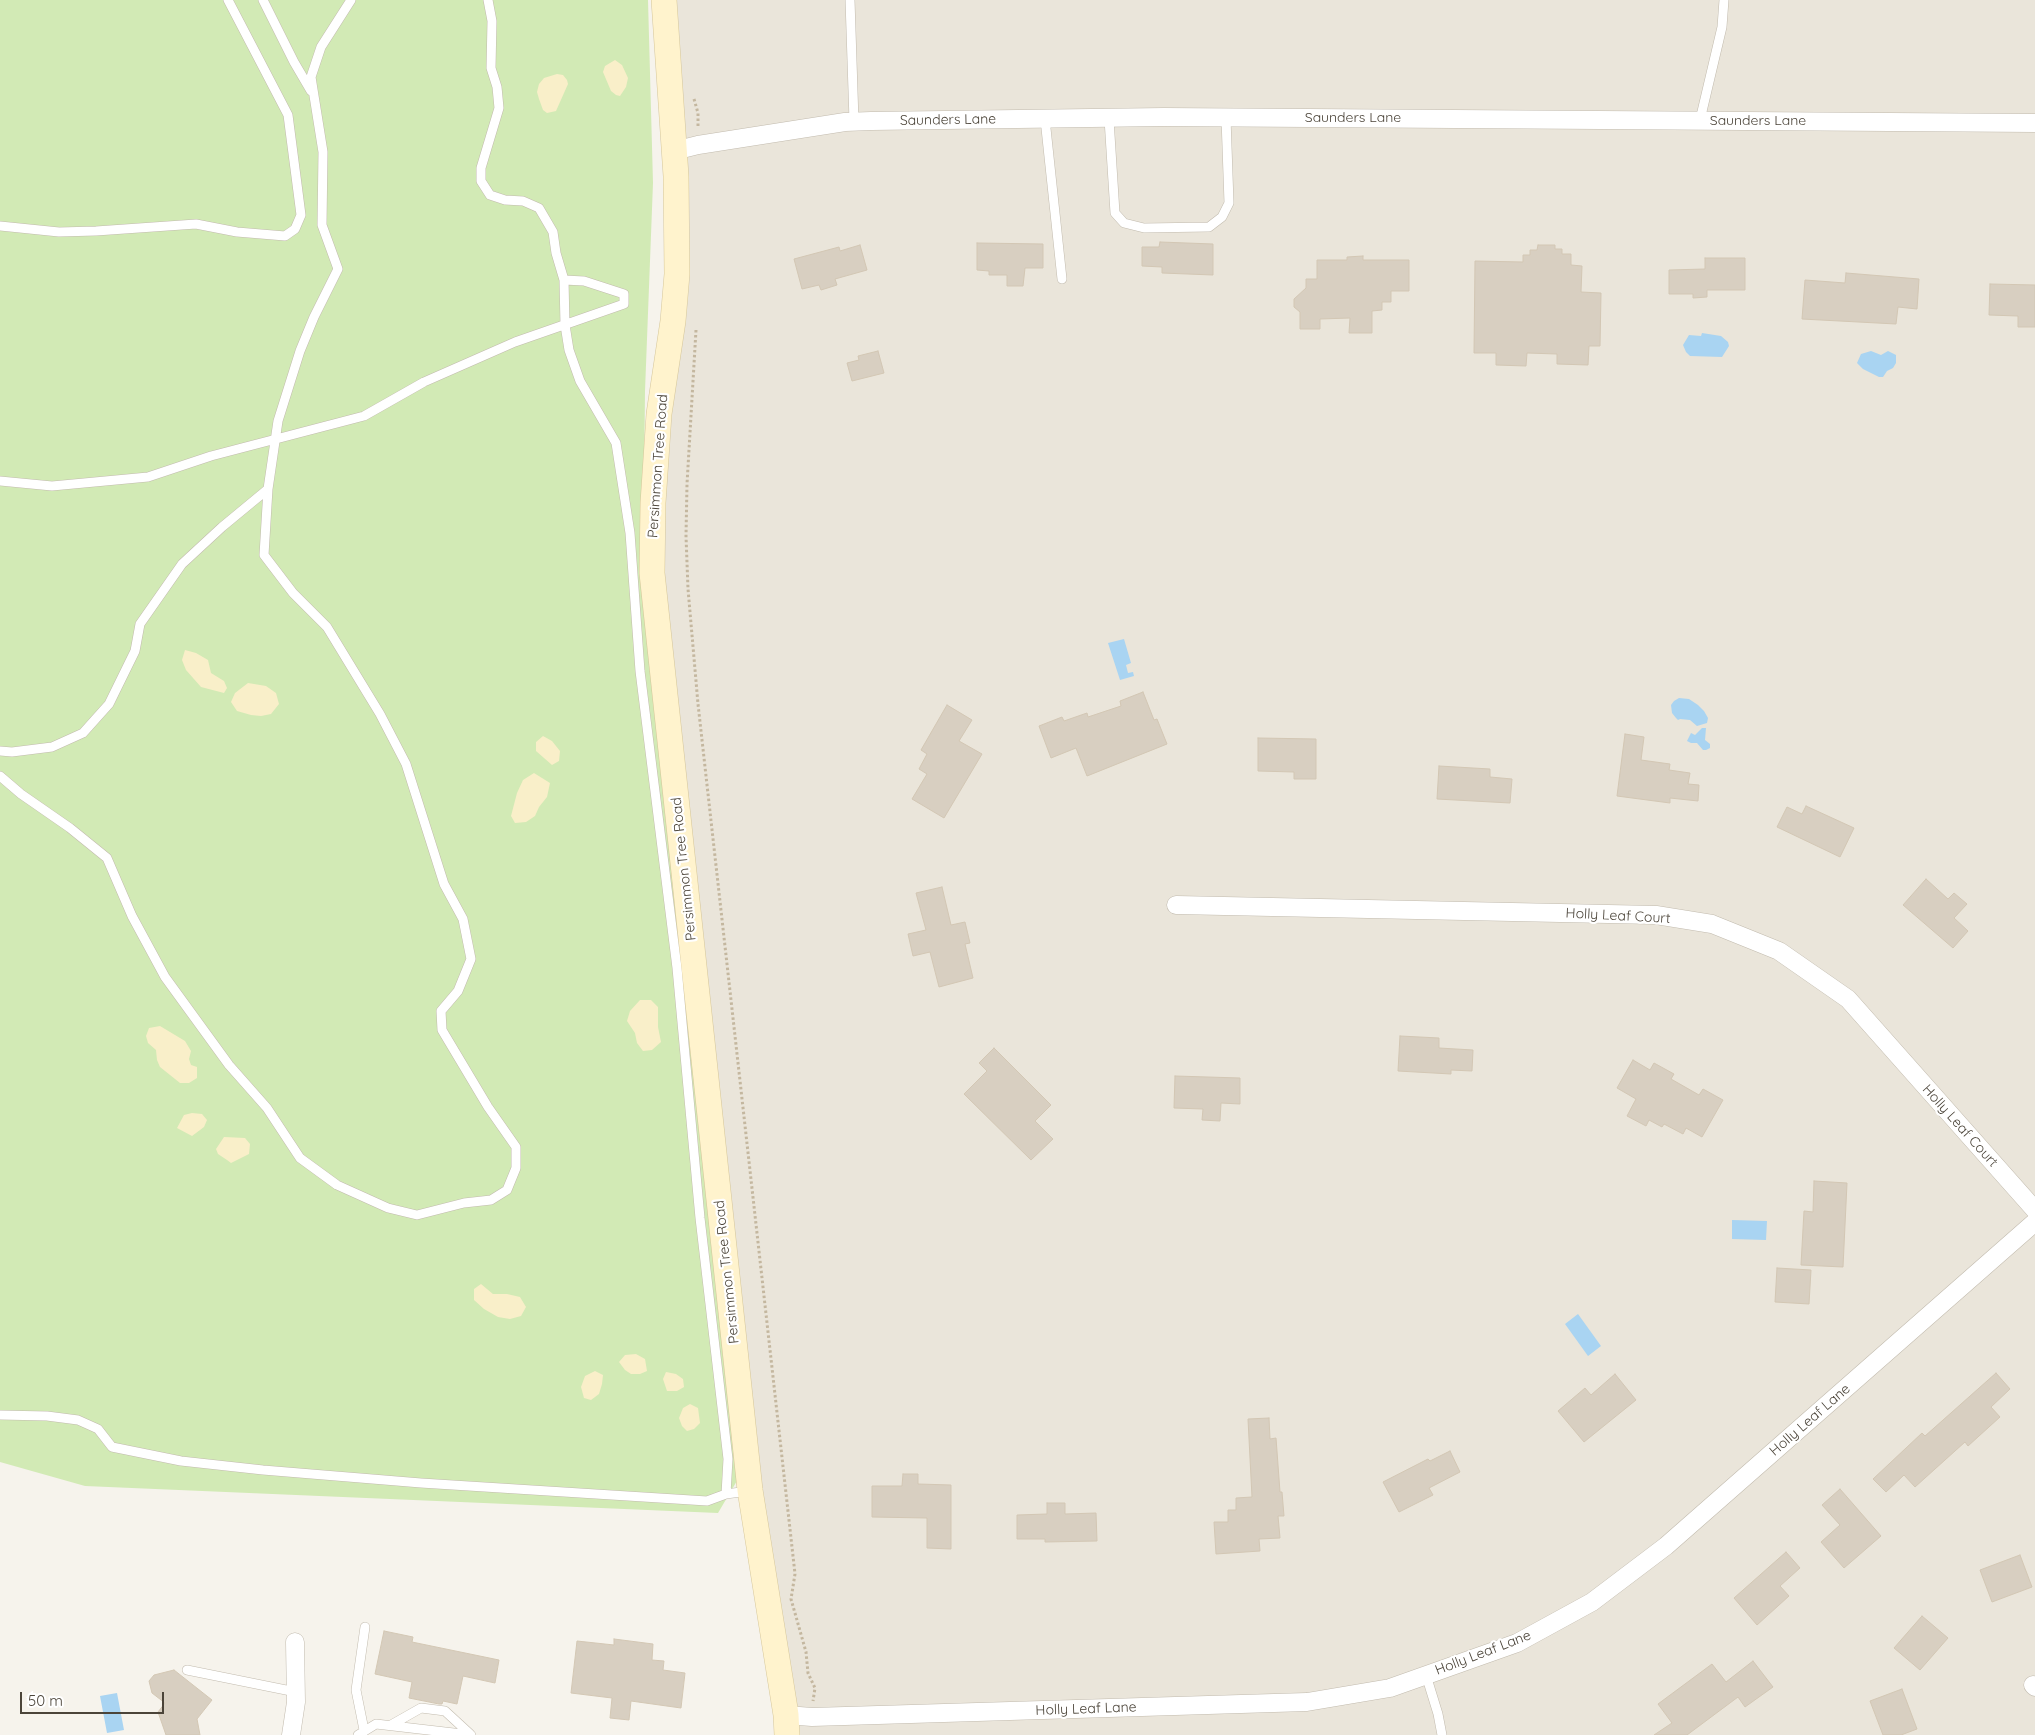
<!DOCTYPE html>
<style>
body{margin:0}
#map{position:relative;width:2035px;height:1735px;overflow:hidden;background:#f6f3ec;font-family:Quicksand,sans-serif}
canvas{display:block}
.scale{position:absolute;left:20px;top:1692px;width:144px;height:22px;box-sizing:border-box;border:2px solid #4b4439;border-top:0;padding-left:6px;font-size:15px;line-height:18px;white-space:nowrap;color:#4b4439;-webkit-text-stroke:4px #fff;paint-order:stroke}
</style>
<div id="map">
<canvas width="2035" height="1735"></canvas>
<div class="scale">50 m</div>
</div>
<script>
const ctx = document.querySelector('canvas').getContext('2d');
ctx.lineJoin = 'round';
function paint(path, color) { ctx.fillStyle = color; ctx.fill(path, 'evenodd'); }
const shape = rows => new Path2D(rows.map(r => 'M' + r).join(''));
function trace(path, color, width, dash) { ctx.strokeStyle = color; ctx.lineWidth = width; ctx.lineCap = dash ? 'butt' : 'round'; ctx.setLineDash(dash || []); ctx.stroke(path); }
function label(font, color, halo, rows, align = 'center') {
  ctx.font = font + ' Quicksand,sans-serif'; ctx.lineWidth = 4.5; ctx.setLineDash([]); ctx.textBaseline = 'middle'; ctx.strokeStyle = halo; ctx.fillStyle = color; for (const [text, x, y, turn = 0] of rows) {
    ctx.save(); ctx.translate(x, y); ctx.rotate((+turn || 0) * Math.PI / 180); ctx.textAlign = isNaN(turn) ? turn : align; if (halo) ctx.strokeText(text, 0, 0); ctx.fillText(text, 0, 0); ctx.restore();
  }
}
paint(shape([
 [664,0,2035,0,2035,1735,787,1735,652,573,673,321]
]), '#eae5da');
paint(shape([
 [0,0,648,0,653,183,645,391,643,582,741,1474,718,1513,85,1486,0,1462]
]), '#d2eab5');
paint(shape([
 [615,60,622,65,628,78,626,87,620,96,616,95,611,91,603,72,605,66],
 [557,74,563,75,567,80,568,84,556,111,547,113,543,110,539,99,537,92,539,84,544,78],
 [185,650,196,653,208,660,211,673,224,681,227,688,224,693,201,687,186,670,182,660],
 [248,683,266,686,276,693,279,704,271,714,261,716,251,715,237,711,231,702,235,693],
 [543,736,552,741,560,751,559,761,552,765,536,751,536,742],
 [534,773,550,783,547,797,539,807,535,816,526,822,515,823,511,816,517,793,523,780],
 [640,1000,651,1000,658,1007,658,1027,661,1042,652,1050,643,1051,637,1043,635,1033,627,1021,630,1011],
 [160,1026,185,1041,191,1051,189,1059,191,1065,197,1067,197,1078,189,1083,180,1083,160,1067,157,1060,156,1050,148,1043,146,1036,149,1028],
 [192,1113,202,1114,207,1120,204,1127,192,1136,177,1128,184,1115],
 [224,1137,245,1138,250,1144,249,1154,231,1163,227,1160,218,1154,216,1149],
 [481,1284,493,1294,507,1294,520,1297,526,1307,521,1316,510,1319,498,1317,484,1309,474,1300,474,1289],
 [636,1354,645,1359,647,1371,640,1374,631,1374,625,1370,619,1362,625,1355],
 [595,1371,603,1375,602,1384,599,1394,591,1400,584,1398,581,1387,585,1376],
 [666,1372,676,1374,683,1379,684,1387,677,1391,667,1391,663,1379],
 [690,1404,698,1408,700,1423,694,1429,687,1431,682,1426,679,1418,683,1408]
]), '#f9efc9');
paint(shape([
 [1702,333,1721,336,1728,342,1729,346,1722,357,1690,356,1686,352,1683,345,1689,335,1701,336],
 [1871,351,1881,355,1888,351,1896,355,1896,363,1893,368,1887,371,1883,377,1879,377,1863,369,1857,363,1861,354],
 [1124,639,1131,663,1126,665,1128,673,1133,672,1134,676,1120,680,1108,643],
 [1679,698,1689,699,1698,705,1704,711,1708,718,1707,723,1697,726,1690,720,1680,719,1678,720,1676,718,1672,713,1671,705,1674,701],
 [1702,728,1706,728,1705,740,1710,744,1710,748,1706,750,1703,750,1697,743,1691,743,1687,741,1691,733,1695,735],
 [1732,1220,1767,1221,1766,1240,1732,1239],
 [1578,1314,1601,1346,1588,1356,1565,1324],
 [117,1693,124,1730,107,1733,100,1696]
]), '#a9d4f2');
const building = shape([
 [1160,242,1213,244,1213,275,1162,273,1162,267,1142,266,1142,247,1159,247,1160,242],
 [977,243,1043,244,1043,268,1025,268,1023,286,1007,286,1007,275,989,275,989,271,977,270,977,243],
 [860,245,867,270,835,279,837,285,821,290,819,285,802,289,794,259,839,247,840,251,860,245],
 [1538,245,1555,245,1555,249,1562,249,1562,254,1571,254,1571,265,1582,266,1581,292,1601,293,1600,346,1589,346,1588,365,1557,364,1557,354,1527,353,1526,366,1496,365,1496,353,1474,353,1475,261,1523,262,1523,255,1530,255,1530,250,1537,250,1538,245],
 [1363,256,1363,260,1409,260,1409,291,1391,291,1391,302,1382,302,1382,310,1372,311,1372,333,1349,333,1350,318,1320,319,1320,329,1300,329,1300,312,1294,307,1294,299,1306,288,1306,279,1317,279,1317,260,1347,260,1347,257,1363,256],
 [1705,258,1745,258,1745,290,1707,290,1707,297,1693,298,1693,294,1669,294,1669,270,1705,269,1705,258],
 [1846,273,1919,279,1917,309,1898,307,1896,324,1802,319,1805,280,1845,283,1846,273],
 [1990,284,2035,285,2035,327,2018,327,2018,316,1989,315,1990,284],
 [878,351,884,373,852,381,847,363,859,360,858,356,878,351],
 [1143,692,1154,720,1157,719,1167,744,1087,776,1076,748,1051,758,1039,726,1062,717,1064,721,1087,713,1088,717,1121,706,1120,701,1143,692],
 [947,705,972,720,959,741,982,754,944,818,912,799,927,774,919,769,927,754,921,750,947,705],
 [1625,734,1644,737,1641,760,1670,764,1669,770,1690,773,1688,784,1699,785,1698,801,1670,798,1670,803,1617,796,1625,734],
 [1258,738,1316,739,1316,779,1294,779,1294,772,1258,771,1258,738],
 [1439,766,1490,769,1490,777,1512,779,1510,803,1437,799,1439,766],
 [1806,806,1854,828,1840,857,1777,827,1787,807,1802,814,1806,806],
 [1926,879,1948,899,1954,893,1967,904,1954,918,1968,931,1953,948,1903,905,1926,879],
 [942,887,951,925,965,922,970,943,965,944,973,978,939,987,930,952,913,956,908,934,926,930,916,893,942,887],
 [1400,1036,1439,1038,1439,1048,1473,1050,1472,1071,1451,1070,1451,1074,1398,1071,1400,1036],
 [994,1048,1051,1105,1035,1121,1053,1139,1031,1160,964,1094,987,1071,979,1063,994,1048],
 [1633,1060,1650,1070,1654,1063,1674,1074,1671,1079,1699,1095,1703,1089,1723,1100,1702,1137,1686,1128,1683,1134,1664,1124,1662,1127,1649,1120,1646,1126,1627,1116,1636,1099,1617,1088,1633,1060],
 [1175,1076,1240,1078,1240,1104,1221,1103,1220,1121,1202,1120,1203,1109,1174,1108,1175,1076],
 [1814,1181,1847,1183,1843,1267,1801,1265,1804,1211,1813,1212,1814,1181],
 [1777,1268,1811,1270,1809,1304,1775,1302,1777,1268],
 [1996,1373,2010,1389,1991,1407,2000,1417,1968,1446,1965,1442,1915,1487,1904,1475,1886,1492,1873,1479,1922,1433,1925,1436,1996,1373],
 [1615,1374,1636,1400,1584,1442,1558,1411,1585,1388,1591,1395,1615,1374],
 [1269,1418,1270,1439,1276,1438,1280,1492,1282,1492,1284,1516,1278,1516,1280,1538,1259,1539,1260,1551,1216,1554,1214,1522,1228,1522,1228,1510,1236,1510,1236,1498,1252,1497,1248,1419,1269,1418],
 [1450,1451,1460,1472,1429,1488,1433,1495,1399,1512,1383,1482,1428,1459,1430,1461,1450,1451],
 [903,1474,918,1474,918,1484,951,1485,951,1549,927,1548,927,1518,872,1517,872,1486,902,1486,903,1474],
 [1840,1489,1881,1536,1844,1568,1821,1542,1840,1525,1822,1505,1840,1489],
 [1047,1503,1065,1503,1065,1514,1096,1513,1097,1541,1045,1542,1045,1539,1017,1539,1017,1515,1047,1514,1047,1503],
 [1786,1552,1800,1568,1780,1586,1789,1596,1757,1625,1734,1598,1786,1552],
 [2020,1555,2032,1587,1992,1602,1980,1570,2020,1555],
 [1922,1616,1948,1638,1920,1670,1894,1648,1922,1616],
 [384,1631,413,1637,412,1642,499,1660,495,1683,463,1676,457,1704,443,1701,442,1704,439,1704,409,1698,412,1682,375,1674,384,1631],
 [614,1639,653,1644,652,1660,664,1661,663,1670,685,1673,681,1708,631,1701,629,1720,610,1718,612,1698,571,1693,577,1641,614,1645,614,1639],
 [1753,1661,1773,1687,1745,1707,1738,1697,1687,1735,1654,1735,1672,1723,1658,1704,1712,1664,1726,1682,1753,1661],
 [174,1670,212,1700,197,1719,200,1735,166,1735,158,1712,165,1703,152,1693,149,1681,154,1675,174,1670],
 [1902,1689,1917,1729,1901,1735,1883,1735,1870,1701,1902,1689]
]);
paint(building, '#d8cfc1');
trace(building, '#d3c7b4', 1);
const lane = shape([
 [263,0,294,62,311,91],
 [488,0,492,21,491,68,497,87,499,108,481,168,481,181,490,195,505,200,523,201,539,208,553,232,556,253,564,280,565,325,569,350,580,381,616,443,630,533,640,671,677,968,700,1218,728,1459,726,1494],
 [850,0,854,121],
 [1045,119,1062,279],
 [1109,119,1115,213,1124,223,1144,228,1209,227,1222,217,1229,203,1226,118],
 [1700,120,1722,27,1724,0],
 [0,226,59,232,96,231,196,224,237,232,285,236,295,229,301,215,288,115,228,0],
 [0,481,52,486,148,477,211,456,364,416,424,382,515,342,624,304,624,294,584,281,564,280],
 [0,751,12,752,52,747,83,733,109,704,135,651,140,624,182,564,222,527,268,489],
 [0,776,21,794,70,828,107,858,132,916,165,977,229,1065,267,1108,300,1158,337,1185,388,1208,417,1215,464,1203,491,1200,507,1190,516,1168,516,1147,488,1107,442,1030,441,1011,458,991,471,959,463,919,444,884,406,764,380,714,327,627,293,593,264,555,268,489,278,421,300,351,314,317,338,269,322,225,323,152,311,77,321,47,351,0],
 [0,1415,47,1416,78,1420,98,1429,112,1447,181,1461,263,1470,421,1483,707,1501,726,1494,748,1491],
 [187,1670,296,1692],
 [1426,1675,1438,1714,1442,1735],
 [391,1725,421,1708,445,1711,470,1734],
 [364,1730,356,1690,365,1627],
 [358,1735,376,1724,471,1735]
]);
const street = shape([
 [674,151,698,145,845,122,871,121,1164,117,2035,123],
 [1176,905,1656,915,1712,924,1779,951,1848,999,2035,1210],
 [2033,1685,2035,1687],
 [786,1715,812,1717,1307,1702,1390,1688,1517,1643,1592,1602,1666,1546,2035,1222],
 [291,1735,296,1702,295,1642]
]);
const secondary = shape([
 [664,0,676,176,677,274,673,321,659,414,653,503,652,573,750,1490,786,1715,787,1735]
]);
trace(lane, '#c2bbae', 10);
trace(street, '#c2bbae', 19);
trace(secondary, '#d6c79b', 26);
trace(shape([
 [694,99,698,113,698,127],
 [696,330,687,484,686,536,688,589,698,704,795,1574,791,1599,806,1652,808,1673,815,1688,813,1701]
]), '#c4b79f', 3, [2.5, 2.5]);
trace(lane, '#fff', 9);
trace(street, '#fff', 18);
trace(secondary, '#fff3cd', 25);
label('14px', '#4b4439', '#fff', [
 ["Saunders Lane",1353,118],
 ["Saunders Lane",948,120,-1],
 ["Saunders Lane",1758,121],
 ["Persimmon Tree Road",658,466,-86],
 ["Persimmon Tree Road",684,869,-96],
 ["Holly Leaf Court",1618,916,3],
 ["Holly Leaf Court",1960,1126,48],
 ["Persimmon Tree Road",727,1272,-96],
 ["Holly Leaf Lane",1810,1420,-41],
 ["Holly Leaf Lane",1483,1653,-21],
 ["Holly Leaf Lane",1086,1709,-2]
]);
</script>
